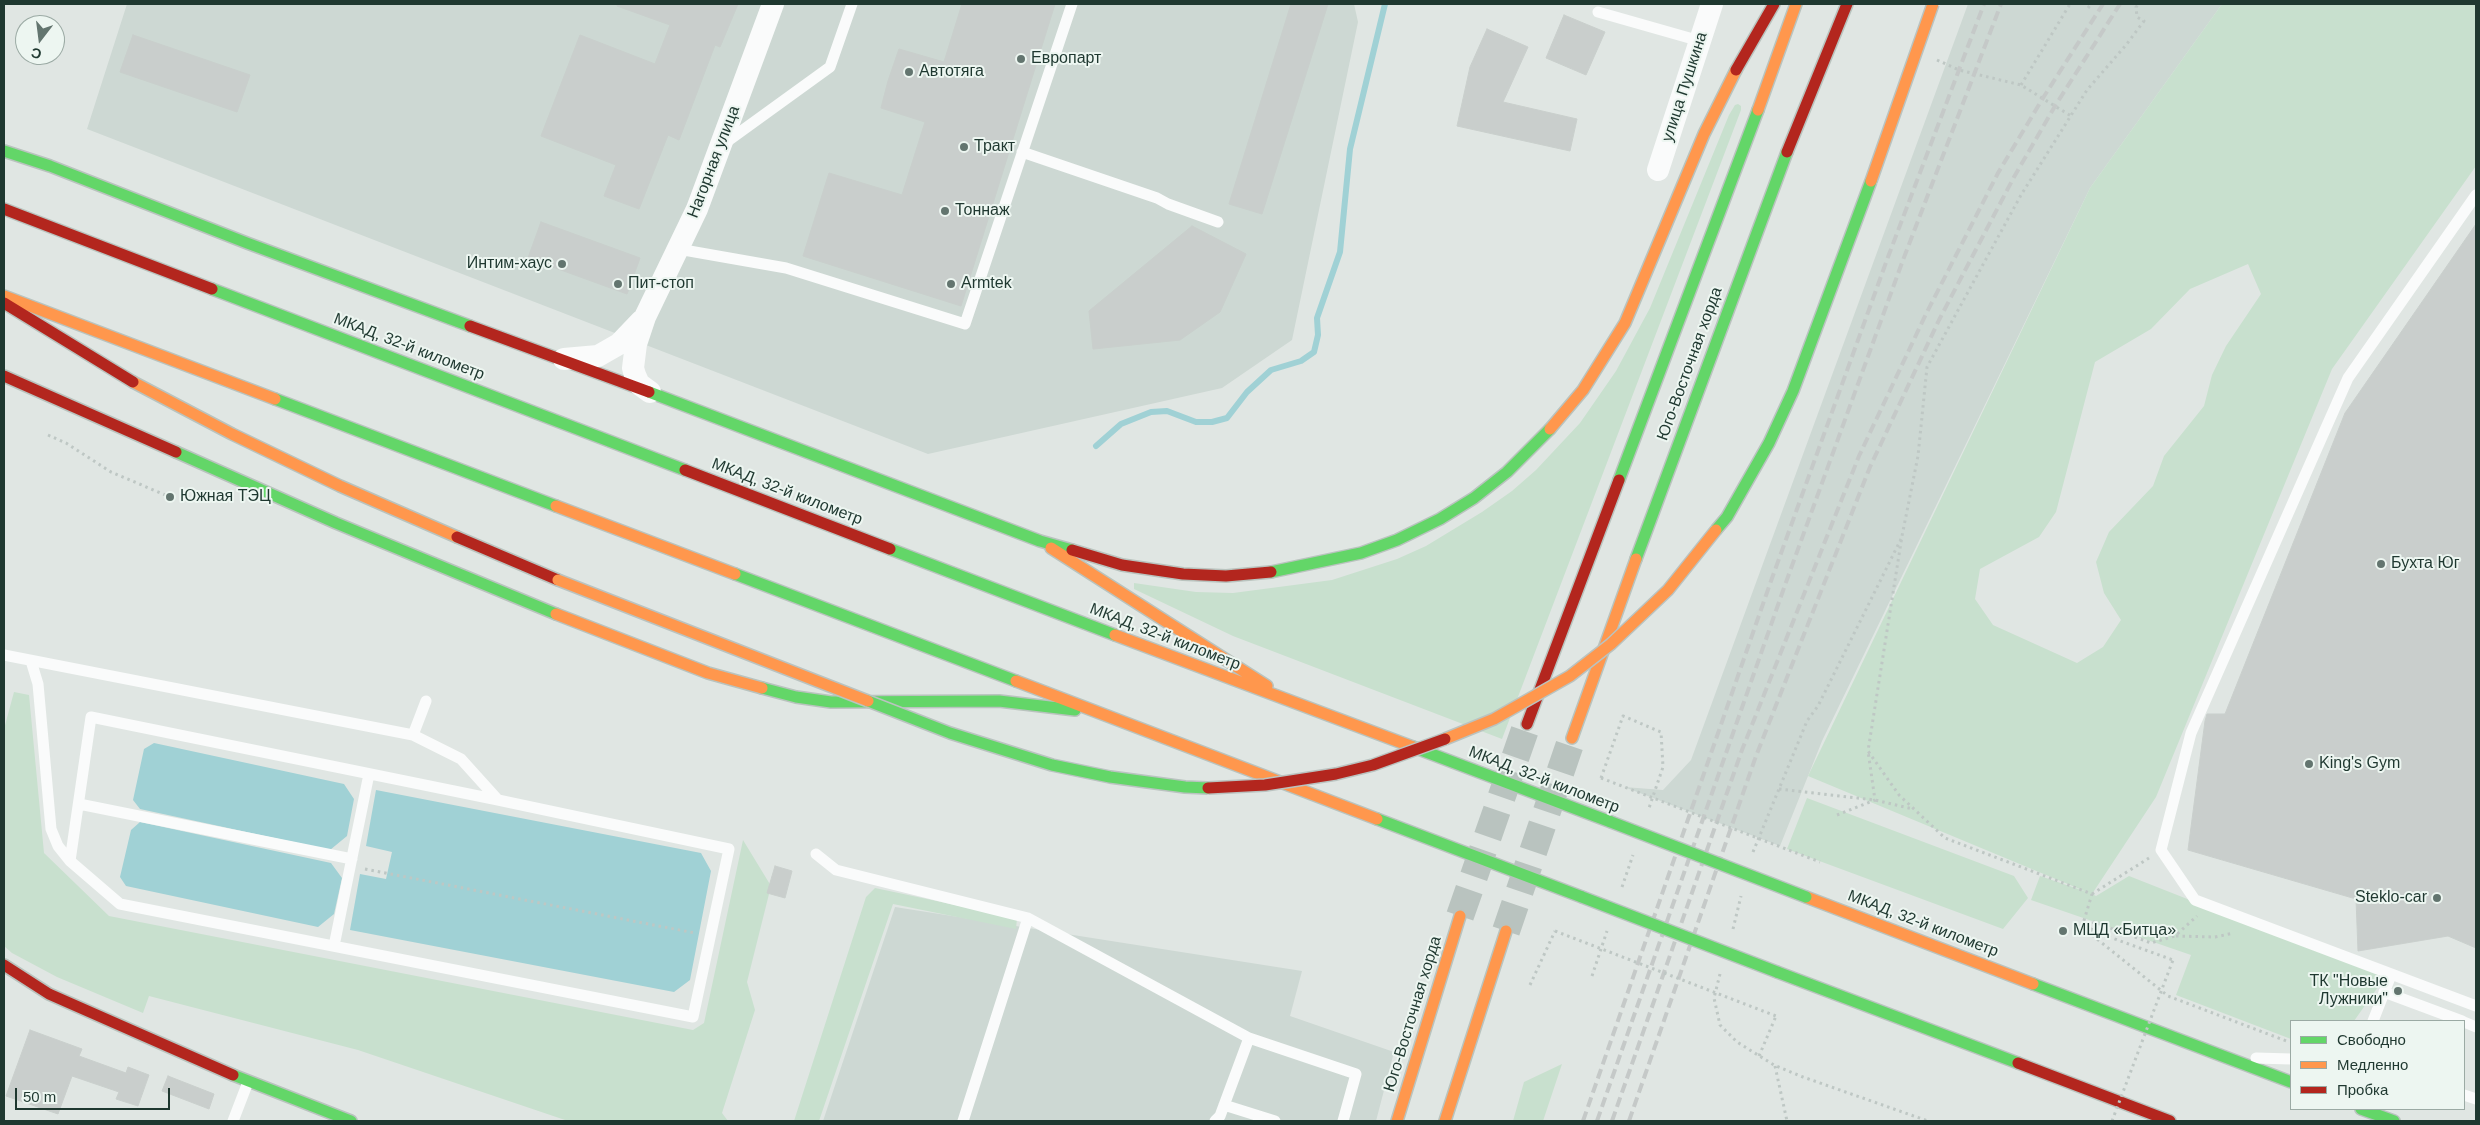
<!DOCTYPE html>
<meta charset="utf-8">
<style>
body{margin:0}
#map{position:relative;width:2480px;height:1125px;overflow:hidden;background:#e0e6e3;font-family:Helvetica,sans-serif}
canvas{display:block}
.frame{position:absolute;inset:0;border:5px solid #1f3830;pointer-events:none}
.legend{position:absolute;left:2290px;top:1020px;width:175px;height:90px;box-sizing:border-box;background:#edf6f1;border:1px solid #9baaa4;margin:0;padding:6px 9px;list-style:none;font-size:15px;color:#1f3830}
.legend li{display:flex;align-items:center;gap:10px;height:25px}
.legend b{width:25px;border:1px solid #9baaa4}
.north{position:absolute;left:15px;top:15px;width:50px;height:50px;box-sizing:border-box;background:#edf6f1;border:1px solid #9baaa4;border-radius:50%;rotate:195deg;font-size:14px;font-weight:700;line-height:20px;text-align:center;color:#1f3830}
.north::after{content:'';display:block;margin:auto;width:18px;height:22px;background:#63756f;clip-path:polygon(50% 0,100% 100%,50% 72%,0 100%)}
.scale{position:absolute;left:15px;top:1088px;width:155px;height:22px;box-sizing:border-box;border:2px solid #1f3830;border-top:0;padding-left:6px;font-size:15px;line-height:18px;white-space:nowrap;color:#1f3830;-webkit-text-stroke:4px #edf6f1;paint-order:stroke}
</style>
<div id="map">
<canvas width="2480" height="1125"></canvas>
<div class="frame"></div>
<ul class="legend">
<li><b style="height:6px;background:#63d668"></b>Свободно</li>
<li><b style="height:6px;background:#ff974d"></b>Медленно</li>
<li><b style="height:6px;background:#b3261e"></b>Пробка</li>
</ul>
<div class="north">С</div>
<div class="scale">50 m</div>
</div>
<script>
const ctx = document.querySelector('canvas').getContext('2d');
ctx.lineJoin = 'round';
function paint(path, color) { ctx.fillStyle = color; ctx.fill(path, 'evenodd'); }
const shape = rows => new Path2D(rows.map(r => 'M' + r).join(''));
function trace(path, color, width, dash) { ctx.strokeStyle = color; ctx.lineWidth = width; ctx.lineCap = dash ? 'butt' : 'round'; ctx.setLineDash(dash || []); ctx.stroke(path); }
function label(font, color, halo, rows, align = 'center') {
  ctx.font = font + ' Helvetica,sans-serif'; ctx.lineWidth = 4; ctx.setLineDash([]); ctx.textBaseline = 'middle'; ctx.strokeStyle = halo; ctx.fillStyle = color; for (const [text, x, y, turn = 0] of rows) {
    ctx.save(); ctx.translate(x, y); ctx.rotate((+turn || 0) * Math.PI / 180); ctx.textAlign = isNaN(turn) ? turn : align; if (halo) ctx.strokeText(text, 0, 0); ctx.fillText(text, 0, 0); ctx.restore();
  }
}
paint(shape([
 [127,4,1354,4,1358,22,1292,340,1222,388,928,454,87,129],
 [1968,4,2222,4,2090,188,1822,741,1780,846,1624,787,1663,790,1691,760],
 [895,907,1302,971,1290,1016,1394,1052,1376,1121,823,1121]
]), '#cdd8d3');
paint(shape([
 [2222,4,2476,4,2476,166,2332,369,2156,797,2092,894,2096,896,2129,876,2385,977,2354,1021,2291,1021,2291,1039,2176,995,2191,955,2031,900,2040,876,2087,892,1808,776,2090,188],
 [2248,264,2261,294,2226,346,2212,375,2204,406,2164,456,2153,486,2109,532,2096,562,2104,593,2121,620,2103,647,2077,663,1993,625,1975,599,1980,569,2039,537,2056,512,2095,362,2151,329,2190,289],
 [1738,104,1741,106,1741,110,1502,739,1233,636,1134,589,1134,583,1196,592,1233,593,1332,580,1397,559,1426,546,1482,512,1512,491,1536,470,1580,423,1616,371,1650,308,1729,115,1735,105],
 [14,692,29,695,44,853,109,916,693,1030,704,1023,743,840,771,886,747,982,755,1010,722,1113,728,1121,568,1121,358,1050,149,996,143,1013,57,977,12,953,4,946,4,729],
 [1807,798,2014,876,2028,898,2003,929,1787,849],
 [875,888,1017,918,1016,929,893,904,819,1121,794,1121,866,897],
 [1562,1064,1543,1121,1513,1121,1524,1082]
]), '#c8e0ce');
paint(shape([
 [154,743,344,784,354,799,347,836,330,850,140,809,133,800,144,749],
 [376,790,701,853,711,871,690,980,674,992,350,930,360,874,386,879,392,852,366,846],
 [140,822,331,863,342,878,334,914,318,927,126,886,120,877,131,830]
]), '#a0d1d5');
trace(shape([
 [1096,446,1121,424,1151,412,1167,411,1196,422,1212,422,1227,418,1247,392,1271,370,1301,361,1314,352,1318,335,1317,318,1340,252,1350,149,1385,4]
]), '#a0d1d5', 6);
const building = shape([
 [617,4,738,4,720,47,715,45,679,140,668,135,639,209,604,196,616,165,541,136,580,35,655,64,670,25,617,6,617,4],
 [962,4,1055,4,961,306,803,256,829,173,902,195,925,122,881,108,888,81,899,49,944,62,962,4],
 [1291,4,1328,4,1262,214,1229,204,1291,4],
 [1564,15,1605,32,1586,75,1546,58,1564,15],
 [1487,29,1528,47,1503,102,1577,119,1570,151,1457,126,1470,67,1487,29],
 [133,35,250,75,237,112,120,72,133,35],
 [541,222,640,258,627,294,528,258,541,222],
 [2476,224,2476,948,2448,936,2358,951,2356,899,2188,850,2205,721,2207,714,2225,714,2345,413,2476,224],
 [1192,226,1246,254,1220,312,1180,340,1093,349,1089,311,1192,226],
 [775,866,792,871,785,898,767,893,775,866],
 [30,1030,82,1049,79,1056,126,1073,128,1067,149,1075,138,1106,116,1099,119,1092,72,1076,58,1114,6,1096,30,1030],
 [168,1076,214,1094,209,1109,162,1091,168,1076]
]);
paint(building, '#c9cecc');
trace(building, '#c9cfcc', 1);
trace(shape([
 [1460,916,1527,724],
 [1506,931,1572,738]
]), '#b9c3bf', 28, [28, 14]);
const fast = shape([
 [4,151,50,166,247,243,470,326],
 [212,289,685,470],
 [649,392,1040,541,1072,550],
 [275,399,556,506],
 [176,452,336,523,556,614],
 [1619,480,1758,110],
 [890,549,1115,635],
 [1636,559,1787,152],
 [1271,572,1361,553,1397,540,1440,519,1474,498,1507,472,1550,429],
 [735,574,1016,681],
 [762,688,796,697,831,702,999,701,1075,710],
 [1413,747,1611,822],
 [1377,819,1582,897],
 [1777,972,2018,1063],
 [2033,984,2291,1082],
 [233,1075,351,1121],
 [2361,1109,2394,1121]
]);
const slow = shape([
 [1758,110,1796,4],
 [4,296,275,399],
 [133,382,232,434,340,486,457,537],
 [1550,429,1583,390,1625,323,1704,134,1736,70],
 [556,506,735,574],
 [1051,548,1267,686],
 [556,614,708,673,762,688],
 [1115,635,1413,747],
 [1016,681,1377,819],
 [1572,738,1636,559],
 [1806,897,2033,984],
 [1397,1121,1460,916],
 [1445,1121,1506,931]
]);
const jam = shape([
 [1736,70,1774,4],
 [1787,152,1847,4],
 [4,209,212,289],
 [4,303,133,382],
 [470,326,649,392],
 [4,376,176,452],
 [685,470,890,549],
 [457,537,558,580],
 [1072,550,1122,565,1183,574,1226,576,1271,572],
 [1527,724,1619,480],
 [4,965,49,994,233,1075],
 [2018,1063,2170,1121]
]);
trace(fast, '#b9c3be', 14);
trace(slow, '#b9c3be', 14);
trace(jam, '#b9c3be', 14);
trace(shape([
 [2088,8,2091,4],
 [1937,60,1959,70,2021,85,2071,116],
 [2021,85,2070,4],
 [48,435,66,443,111,472,170,497],
 [1601,778,1623,716,1661,732,1663,767,1648,811],
 [1779,789,1875,800,1913,809],
 [1837,815,1875,800,1868,751],
 [1753,852,1807,721,1818,706,1901,539],
 [365,869,695,933],
 [1622,887,1633,855],
 [2092,894,2149,858],
 [2082,927,2092,894,1945,838,1899,795,1868,751,1902,536,1918,456,1927,367,2021,195,2087,90,2126,45,2144,21,2137,17,2136,7,2139,4],
 [2082,927,2168,996,2289,1042],
 [1733,929,1741,896],
 [2090,930,2173,960],
 [2091,930,2094,922,2151,943,2175,936,2197,916],
 [2176,936,2215,937,2234,933],
 [1720,974,1714,998,1720,1025,1737,1042,1774,1065,1803,1077,1928,1121],
 [1592,976,1607,931],
 [1530,985,1555,931],
 [1759,1056,1776,1016],
 [1775,1066,1787,1121]
]), '#bec7c4', 3, [2.5, 4]);
trace(shape([
 [1598,12,1700,41],
 [725,143,830,67,852,4],
 [1022,152,1157,198,1168,204,1218,222],
 [2476,195,2348,378,2191,733,2161,850,2195,900,2476,1006],
 [678,249,786,268,965,324,1072,4],
 [4,655,413,735,461,759,498,800,729,849,693,1017,120,904,70,861,91,717,498,800],
 [31,661,38,684,51,829,58,846,70,861],
 [413,735,426,701],
 [79,804,352,859],
 [816,854,836,870,1028,918,1249,1038,1356,1074,1343,1121],
 [334,946,369,774],
 [2384,992,2462,1021],
 [2373,1021,2391,975],
 [2464,1022,2476,1027],
 [2256,1058,2291,1059],
 [2464,1095,2476,1099],
 [1224,1105,1275,1121],
 [233,1121,248,1082],
 [963,1121,1028,918],
 [1215,1121,1220,1116,1249,1038]
]), '#fafbfb', 11);
trace(shape([
 [1658,170,1712,4],
 [564,359,598,356,619,344,641,321],
 [650,392,639,384,635,375,633,368,636,344,645,317,697,209,773,4]
]), '#fafbfb', 22);
trace(fast, '#63d668', 11);
trace(slow, '#ff974d', 11);
trace(jam, '#b3261e', 11);
trace(shape([
 [1583,1121,1771,581,1888,257,1984,4],
 [1597,1121,1785,585,1903,260,2001,4],
 [1612,1121,1742,750,1859,456,1926,314,1998,173,2043,98,2103,4],
 [1629,1121,1756,756,1870,467,1939,320,2014,177,2055,106,2120,4]
]), '#c5c9c8', 4, [10, 5]);
const fastBridge = shape([
 [1716,530,1727,517,1769,443,1793,391,1871,181],
 [868,701,950,733,1052,765,1110,777,1185,787,1208,788],
 [1611,822,1806,897],
 [1582,897,1777,972]
]);
const slowBridge = shape([
 [1871,181,1933,4],
 [558,580,868,701],
 [1445,739,1494,719,1570,676,1611,644,1668,590,1716,530]
]);
const jamBridge = shape([
 [1208,788,1265,785,1336,774,1373,765,1445,739]
]);
trace(fastBridge, '#bac3c0', 14, []);
trace(slowBridge, '#bac3c0', 14, []);
trace(jamBridge, '#bac3c0', 14, []);
trace(shape([
 [1601,778,1820,862],
 [1555,931,1776,1016],
 [2112,1121,2173,960]
]), '#bec7c4', 3, [2.5, 4]);
trace(fastBridge, '#63d668', 11);
trace(slowBridge, '#ff974d', 11);
trace(jamBridge, '#b3261e', 11);
for (const [x, y, r, color] of [
 [1021,59,5,"#63756f"],
 [909,72,5,"#63756f"],
 [964,147,5,"#63756f"],
 [945,211,5,"#63756f"],
 [562,264,5,"#63756f"],
 [618,284,5,"#63756f"],
 [951,284,5,"#63756f"],
 [170,497,5,"#63756f"],
 [2381,564,5,"#63756f"],
 [2309,764,5,"#63756f"],
 [2437,898,5,"#63756f"],
 [2063,931,5,"#63756f"],
 [2398,991,5,"#63756f"]
]) { const dot = new Path2D(); dot.arc(x, y, r, 0, 2 * Math.PI); ctx.fillStyle = color; ctx.fill(dot); trace(dot, '#edf6f1', 2); }
label('16px', '#1f3830', '#edf6f1', [
 ["Европарт",1031,59],
 ["Автотяга",919,72],
 ["Тракт",974,147],
 ["Тоннаж",955,211],
 ["Интим-хаус",552,264,"right"],
 ["Пит-стоп",628,284],
 ["Armtek",961,284],
 ["Южная ТЭЦ",180,497],
 ["Бухта Юг",2391,564],
 ["King's Gym",2319,764],
 ["Steklo-car",2427,898,"right"],
 ["МЦД «Битца»",2073,931],
 ["ТК \"Новые",2388,982,"right"],
 ["Лужники\"",2388,1000,"right"]
], 'left');
label('16px', '#1f3830', '#edf6f1', [
 ["улица Пушкина",1685,87,-72],
 ["Нагорная улица",714,162,-69],
 ["МКАД, 32-й километр",409,347,21],
 ["Юго-Восточная хорда",1690,364,-70],
 ["МКАД, 32-й километр",787,492,21],
 ["МКАД, 32-й километр",1165,637,21],
 ["МКАД, 32-й километр",1544,780,21],
 ["МКАД, 32-й километр",1923,924,21],
 ["Юго-Восточная хорда",1413,1014,-73]
]);
</script>
